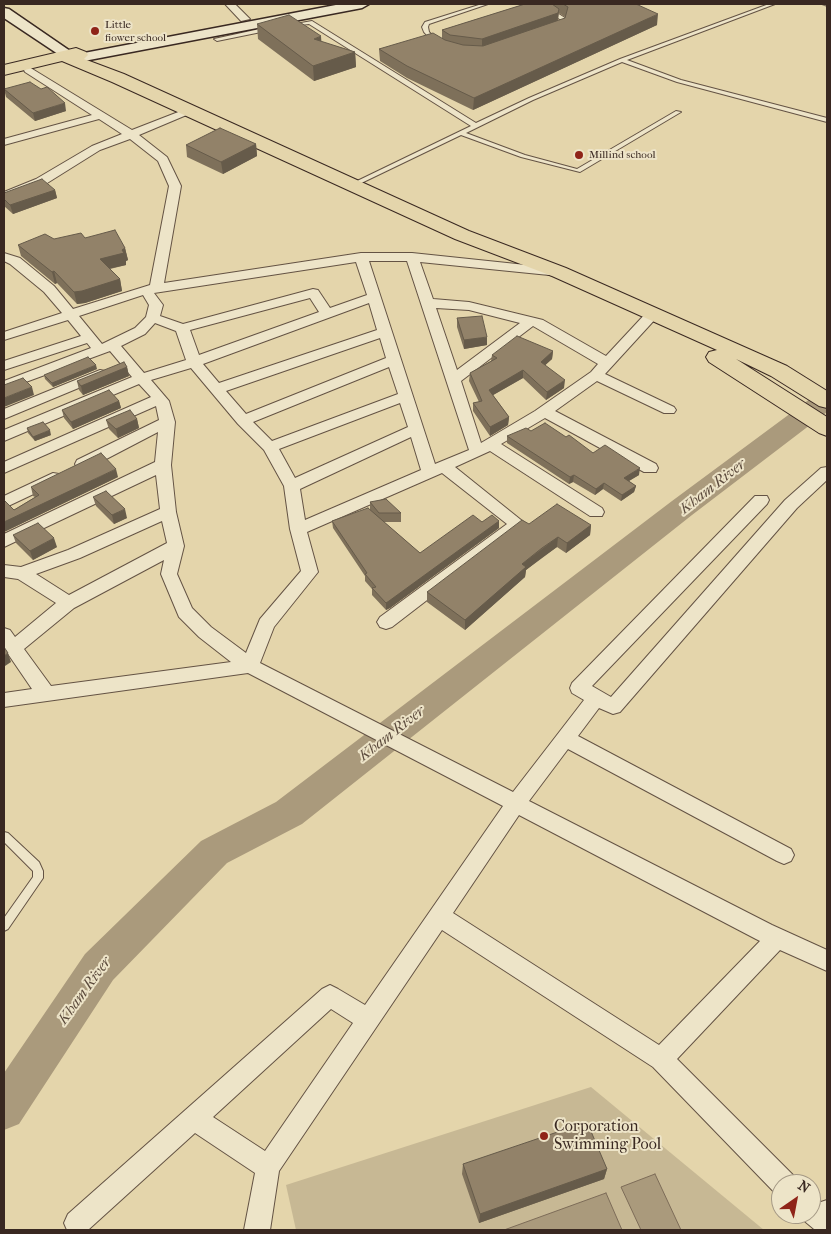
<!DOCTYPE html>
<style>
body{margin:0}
#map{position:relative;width:831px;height:1234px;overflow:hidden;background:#e4d5ab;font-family:"IM FELL French Canon",serif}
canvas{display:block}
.frame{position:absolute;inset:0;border:5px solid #392821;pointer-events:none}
.north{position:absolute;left:771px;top:1174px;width:50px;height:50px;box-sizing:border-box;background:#ede4c8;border:1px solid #a59985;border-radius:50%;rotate:33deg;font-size:14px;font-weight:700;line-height:20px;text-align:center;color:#392821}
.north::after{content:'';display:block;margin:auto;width:18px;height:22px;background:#8f2418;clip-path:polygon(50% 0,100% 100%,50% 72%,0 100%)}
</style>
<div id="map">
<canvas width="831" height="1234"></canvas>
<div class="frame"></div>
<div class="north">N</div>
</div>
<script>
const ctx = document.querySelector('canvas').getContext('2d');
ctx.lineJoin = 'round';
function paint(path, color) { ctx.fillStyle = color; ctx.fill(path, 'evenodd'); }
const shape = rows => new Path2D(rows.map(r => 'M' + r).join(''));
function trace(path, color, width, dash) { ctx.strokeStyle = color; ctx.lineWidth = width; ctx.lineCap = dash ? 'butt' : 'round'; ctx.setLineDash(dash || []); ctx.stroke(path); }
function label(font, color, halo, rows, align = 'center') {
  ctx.font = font + ' "IM FELL French Canon",serif'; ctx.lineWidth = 4; ctx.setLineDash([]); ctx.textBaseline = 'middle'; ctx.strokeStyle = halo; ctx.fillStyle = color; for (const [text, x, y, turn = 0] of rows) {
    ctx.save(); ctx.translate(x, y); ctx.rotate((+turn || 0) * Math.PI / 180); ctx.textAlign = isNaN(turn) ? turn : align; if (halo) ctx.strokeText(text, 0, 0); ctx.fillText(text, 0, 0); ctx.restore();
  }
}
paint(shape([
 [591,1087,764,1230,296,1230,286,1185]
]), '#c7b894');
const water = shape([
 [655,1174,681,1230,641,1230,621,1187,655,1174],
 [606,1193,622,1230,504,1230,606,1193]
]);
paint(water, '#aa9a7c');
trace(water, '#7d6c58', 1);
paint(shape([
 [827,391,827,412,692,515,302,824,227,863,113,980,19,1124,4,1130,4,1073,85,954,201,841,276,802,672,501,818,393,827,391]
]), '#aa9a7c');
const lane = shape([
 [482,4,488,4,429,24,428,27,429,32,439,42,439,44,435,44,424,32,422,27,425,22,482,4],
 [538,4,543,4,565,18,565,26,560,30,556,30,556,28,561,25,561,20,538,4],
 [769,4,775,4,627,60,681,80,827,118,827,122,677,82,622,62,533,100,466,133,525,155,577,169,676,111,681,112,580,172,521,157,461,135,353,187,350,185,351,184,471,126,309,24,292,26,290,25,312,21,476,123,529,98,620,59,769,4],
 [269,27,272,29,271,30,217,41,214,39,269,27],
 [4,832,8,833,39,862,43,871,43,878,8,929,4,931,4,918,33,877,33,871,4,842,4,832]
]);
const street = shape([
 [225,4,235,4,250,19,241,21,225,4],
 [29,67,132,130,186,109,194,109,196,111,139,135,167,157,181,186,164,283,361,253,412,253,564,269,566,272,559,276,420,262,433,299,469,302,543,320,606,356,647,312,657,312,659,315,605,374,674,407,676,410,674,413,664,413,597,381,555,411,656,464,658,468,656,472,644,472,545,418,501,444,602,508,604,512,602,516,590,516,490,451,455,467,526,524,392,627,386,629,380,627,377,622,380,617,507,524,442,473,307,532,318,572,274,627,260,663,513,792,584,700,572,693,570,688,572,683,755,496,767,496,769,500,767,504,592,686,611,697,785,500,821,468,827,467,827,480,797,508,620,712,613,714,599,708,578,736,791,849,794,855,791,861,784,864,777,861,568,749,529,801,772,925,827,950,827,971,780,950,677,1059,793,1175,796,1184,781,1184,781,1195,775,1193,653,1067,442,930,279,1171,270,1230,244,1230,255,1173,195,1133,88,1230,67,1230,64,1223,68,1214,322,989,330,985,338,989,365,1005,503,806,248,673,4,707,4,693,32,689,4,648,4,628,10,630,15,637,56,603,18,579,4,577,4,565,21,567,68,550,160,509,156,475,4,547,4,534,155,462,158,432,89,468,77,468,75,464,77,460,159,420,156,406,4,473,4,462,151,397,139,384,4,441,4,430,132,377,110,351,4,390,4,381,91,348,87,343,4,370,4,361,81,336,68,320,4,340,4,332,62,313,44,292,10,264,4,261,4,253,20,258,54,286,73,309,150,285,169,186,158,161,130,139,100,150,44,185,4,200,4,192,36,179,92,146,122,134,99,119,4,145,4,139,92,115,25,72,24,70,29,67],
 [369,261,407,261,469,450,435,464,369,261],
 [356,262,367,295,330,308,318,290,313,289,183,324,160,316,163,305,154,293,356,262],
 [143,295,149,305,146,317,135,328,102,344,79,316,143,295],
 [310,298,319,312,199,355,190,330,310,298],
 [369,303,377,330,219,383,203,364,369,303],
 [436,308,469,310,520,323,457,370,436,308],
 [155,323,176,331,186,360,144,373,121,346,145,334,155,323],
 [533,326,598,364,591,372,535,411,481,443,461,381,533,326],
 [380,338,386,358,246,414,226,391,380,338],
 [389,367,398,394,272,441,253,422,389,367],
 [191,368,238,424,264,450,284,486,290,529,301,571,260,619,246,653,211,627,192,608,177,574,184,546,176,512,171,465,175,422,169,401,151,380,191,368],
 [400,403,408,427,295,478,279,449,400,403],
 [411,437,421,470,305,520,300,489,411,437],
 [162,521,167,543,69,595,36,574,80,558,162,521],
 [164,560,161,574,179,617,199,637,231,662,51,686,24,649,74,608,164,560],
 [519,815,756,939,760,941,659,1045,453,913,519,815],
 [331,1009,353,1023,265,1151,213,1117,331,1009],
 [100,370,105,371,107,374,105,377,4,419,4,409,100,370],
 [53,473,59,474,61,478,59,482,4,508,4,496,53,473],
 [811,1197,821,1202,827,1200,827,1230,814,1229,802,1219,800,1214,811,1214,811,1197]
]);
const secondary = shape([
 [341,4,369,4,362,8,84,61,77,57,84,53,341,4],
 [4,8,9,9,76,55,69,59,64,58,4,18,4,8]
]);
const primary = shape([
 [76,48,86,52,88,55,84,59,124,74,469,231,566,268,787,366,827,391,827,408,819,406,771,376,736,359,827,417,827,436,819,433,709,362,706,357,709,352,717,350,552,276,455,239,112,82,62,61,4,75,4,65,76,48]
]);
trace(lane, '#645344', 2);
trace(street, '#645344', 2);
trace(secondary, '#392821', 3);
trace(primary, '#392821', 2);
paint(lane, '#ede4c8');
paint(street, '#ede4c8');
paint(secondary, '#ede4c8');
paint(primary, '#e4d5ab');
paint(shape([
 [525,4,636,4,657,25,473,110,407,78,380,61,379,49,442,39,442,30],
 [559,13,565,17,565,18,558,21],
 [819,4,827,4,827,7],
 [257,24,322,42,355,52,356,67,314,81,258,39],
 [4,89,66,111,35,121,6,97],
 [256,144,257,156,223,174,187,157,186,145],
 [55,190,57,198,13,214,4,206,4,193],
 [85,238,125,248,128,260,126,261,126,265,110,269,120,279,122,291,85,303,77,304,57,283,55,284,21,256,18,245,54,239],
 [457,318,487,345,464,349,457,327],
 [553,351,552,359,545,365,564,388,546,400,523,378,493,395,509,417,508,425,490,436,473,411,473,403,479,402,469,381,470,373,491,361,492,355],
 [127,367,129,376,83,395,79,390,77,381],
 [97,369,53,387,45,379,44,375],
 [119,401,121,408,73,429,64,418,62,410],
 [137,419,139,428,118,438,109,429,106,420],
 [27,428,51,435,35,441,28,433],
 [531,431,593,453,639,475,629,481,636,486,634,492,621,501,603,489,595,495,573,482,569,484,507,443,507,436],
 [118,477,4,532,4,500,14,510,35,497,33,496,31,487],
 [93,497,127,518,114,524,96,506],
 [370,502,401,513,401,522,384,522,420,553,499,521,499,528,390,608,386,610,372,595,372,589,365,581,365,576,333,528,332,521,370,510],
 [529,524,591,525,590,535,566,553,557,547,541,558,526,570,525,577,465,630,427,602,427,592],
 [13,535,57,547,33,560,16,543],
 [463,1164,607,1169,604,1179,479,1223,462,1174]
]), '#7e705a');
paint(shape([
 [559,9,557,25,482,50,482,39],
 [658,14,657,25,473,110,474,98],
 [321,36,322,51,314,39],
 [355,52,356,67,314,81,313,66],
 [65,103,66,111,35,121,33,113],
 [256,144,257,156,223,174,221,162],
 [55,190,57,198,13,214,10,205],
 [125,248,128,260,126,261,126,265,103,270,100,259],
 [54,271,57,283,55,284,52,272],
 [120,279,122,291,85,303,77,304,74,292],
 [487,337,487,345,464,349,464,340],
 [553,351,552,359,540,370,541,362],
 [96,365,97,369,53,387,52,383],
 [127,367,129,376,83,395,81,386],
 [523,370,523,378,488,398,489,390],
 [565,380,564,388,546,400,547,392],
 [32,387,34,395,4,407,4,398],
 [119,401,121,408,73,429,71,422],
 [509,417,508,425,490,436,490,427],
 [137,419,139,428,118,438,116,429],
 [50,430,51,435,35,441,33,437],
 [640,468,639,475,622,485,624,478],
 [116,469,118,477,4,532,4,522],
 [574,475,573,482,569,484,570,477],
 [604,483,603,489,595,495,596,489],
 [636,486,634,492,621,501,622,495],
 [125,509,127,518,114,524,112,515],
 [499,521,499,528,390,608,386,610,386,603],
 [591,525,590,535,566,553,567,543],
 [558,537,557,547,526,570,525,577,465,630,465,620,522,564],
 [54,538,57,547,33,560,30,551],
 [8,653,11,662,5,666,4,663,4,656],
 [607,1169,604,1179,479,1223,480,1214]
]), '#665b4a');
const building = shape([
 [525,4,552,4,559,9,558,13,482,39,450,35,442,30,525,4],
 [563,4,636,4,658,14,474,98,407,66,379,49,433,33,445,40,463,45,483,46,565,18,568,7,563,4],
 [289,15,321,36,314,39,355,52,313,66,257,24,289,15],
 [30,82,41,89,47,87,65,103,33,113,4,89,30,82],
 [220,128,256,144,221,162,186,145,220,128],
 [42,179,55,190,10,205,4,199,4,193,42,179],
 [115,230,125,248,122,250,124,253,100,259,120,279,82,291,74,292,54,271,52,272,18,245,45,234,54,239,81,233,85,238,115,230],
 [482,316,487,337,464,340,457,318,482,316],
 [517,336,553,351,541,362,565,380,547,392,523,370,489,390,509,417,490,427,473,403,482,401,470,373,497,358,492,355,517,336],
 [88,357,96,365,52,383,44,375,88,357],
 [124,362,127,367,81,386,77,381,124,362],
 [23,378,32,387,4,398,4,385,23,378],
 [109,390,119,401,71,422,62,410,109,390],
 [130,410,137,419,116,429,106,420,130,410],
 [43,422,50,430,33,437,27,428,43,422],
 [545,423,566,437,569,435,593,453,605,445,640,468,624,478,636,486,622,495,604,483,596,489,574,475,570,477,507,436,526,428,531,431,545,423],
 [101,453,116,469,4,522,4,500,14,510,39,495,31,487,101,453],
 [106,491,125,509,112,515,93,497,106,491],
 [386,499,401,513,379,513,370,502,386,499],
 [557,504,591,525,567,543,558,537,542,548,522,564,526,567,465,620,427,592,522,520,529,524,557,504],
 [368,508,420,553,473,515,482,522,492,515,499,521,389,601,386,603,372,588,376,587,365,574,367,573,332,521,368,508],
 [38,523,54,538,30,551,13,535,38,523],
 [4,647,8,653,4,656,4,647],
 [587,1122,607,1169,480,1214,463,1164,587,1122]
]);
paint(building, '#928269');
trace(building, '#665b4a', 1);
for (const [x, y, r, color] of [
 [95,31,5,"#8f2418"],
 [579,155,5,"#8f2418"],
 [544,1136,5,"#8f2418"]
]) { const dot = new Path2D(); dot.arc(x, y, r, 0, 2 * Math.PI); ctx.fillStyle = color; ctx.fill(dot); trace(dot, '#ede4c8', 2); }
label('11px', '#392821', '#ede4c8', [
 ["Little",105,25],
 ["fiower school",105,38],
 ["Millind school",589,155]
], 'left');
label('italic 15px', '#5b4a3c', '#ede4c8', [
 ["Kham River",713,487,-38],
 ["Kham River",392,734,-38],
 ["Kham River",85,991,-54]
]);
label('16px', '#392821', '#ede4c8', [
 ["Corporation",554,1127],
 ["Swimming Pool",554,1145]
], 'left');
</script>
